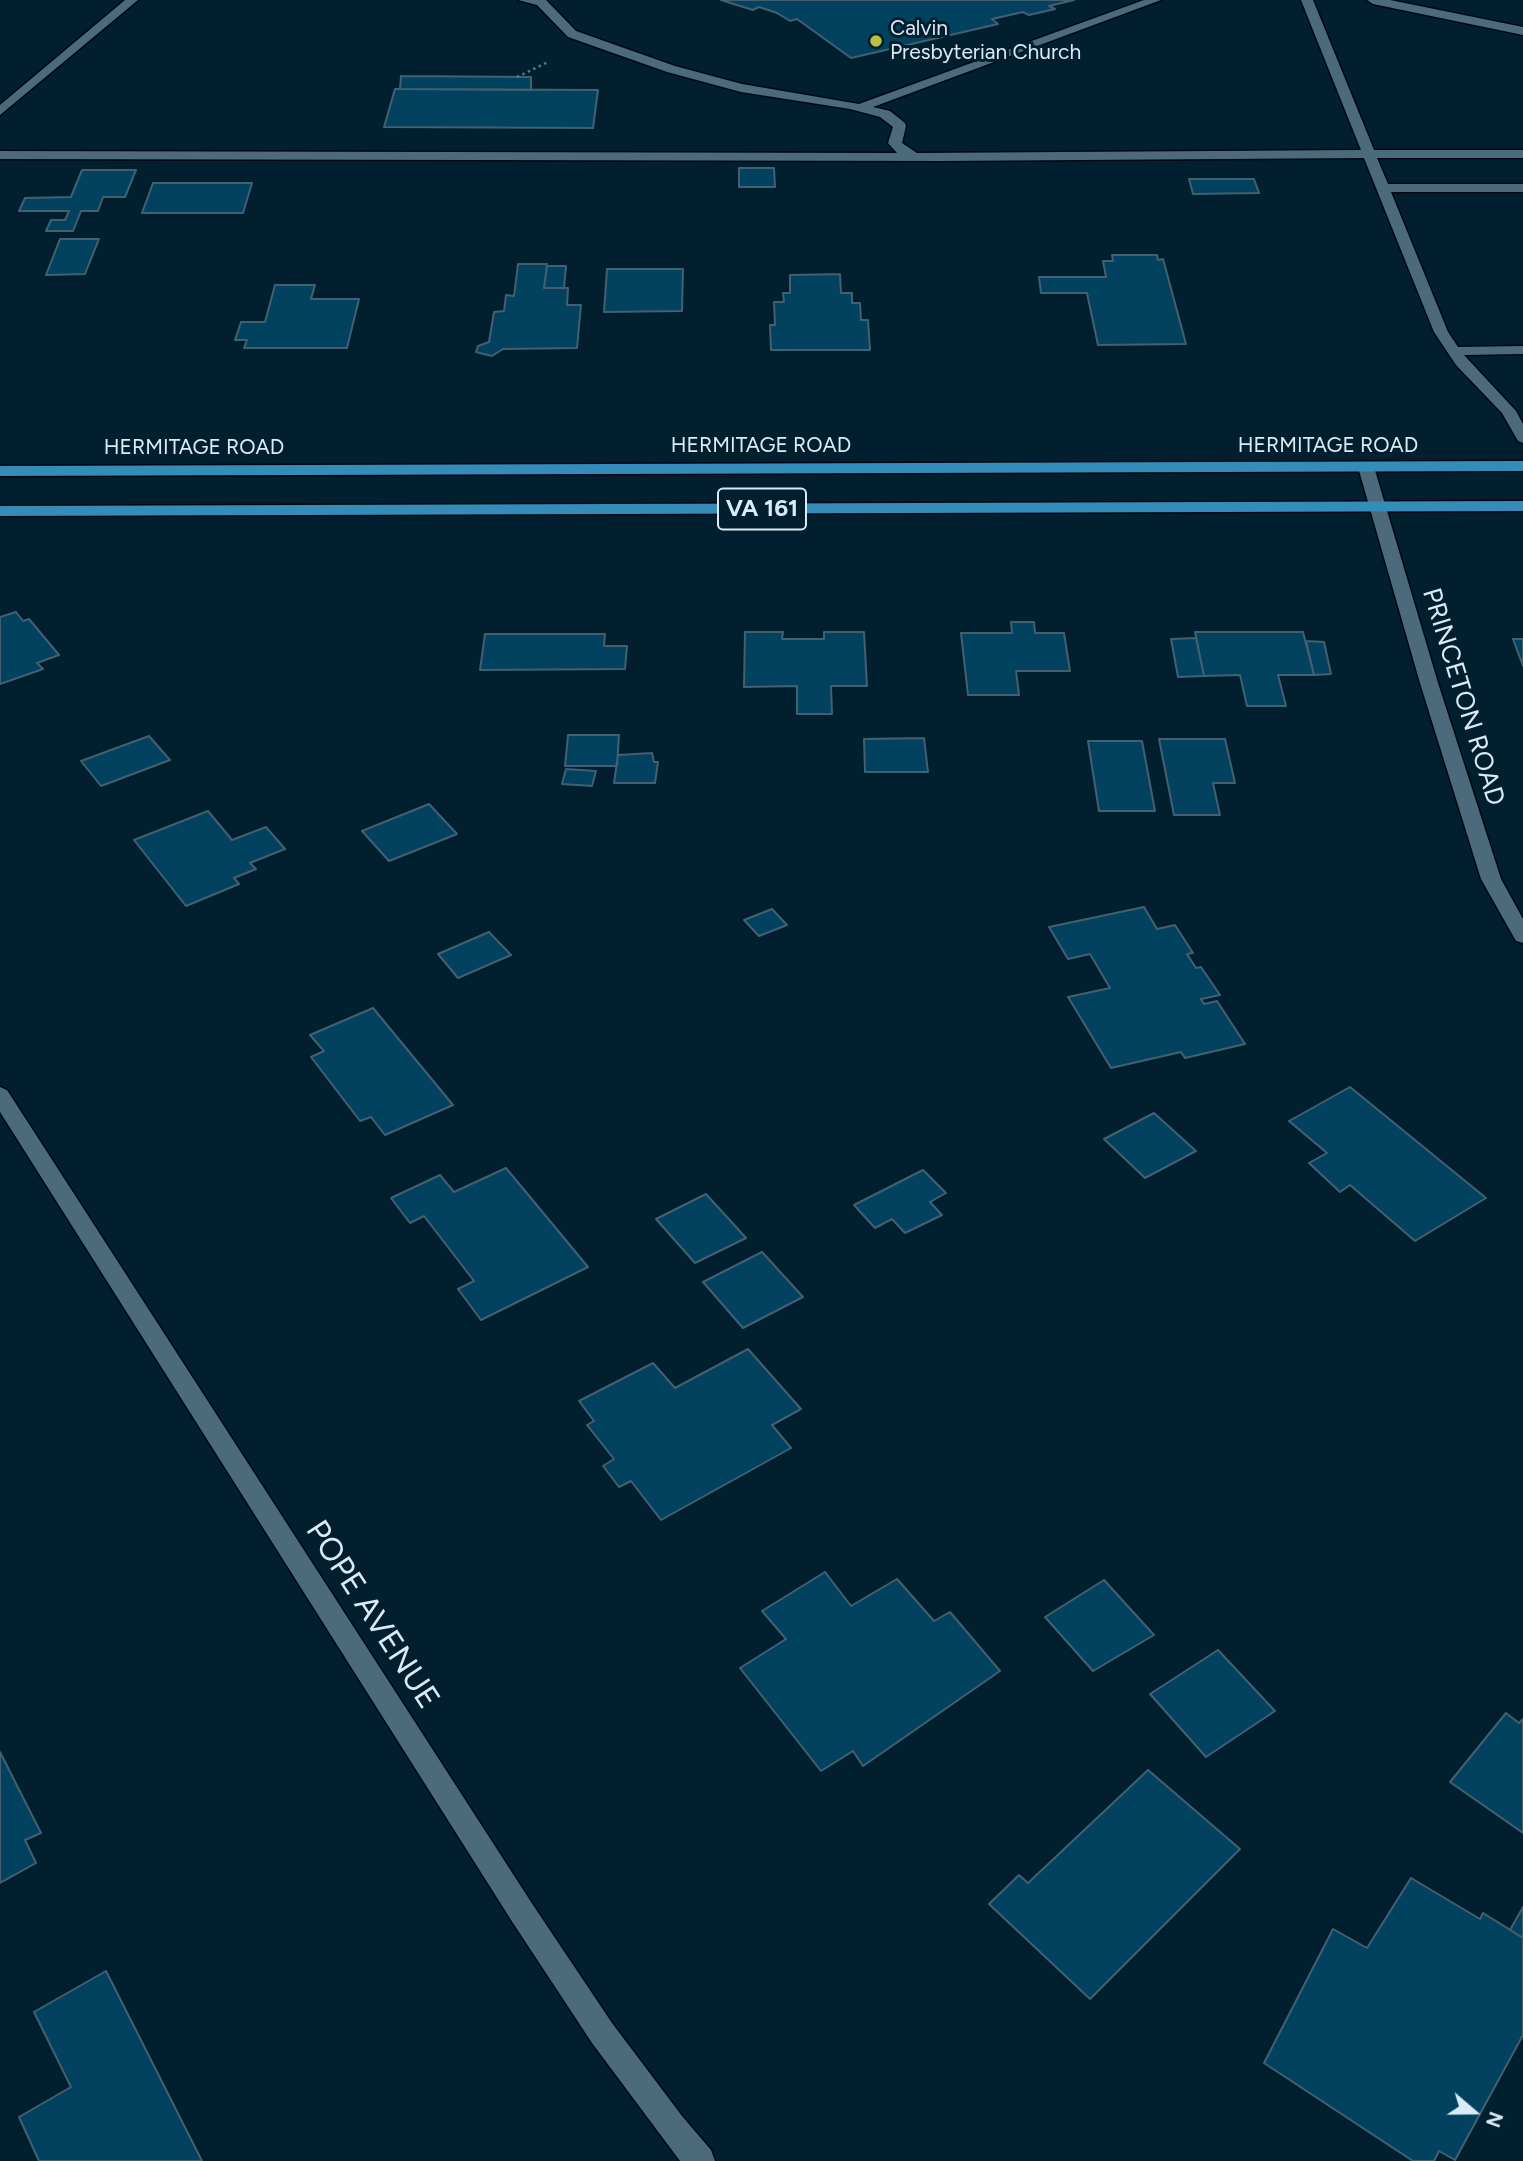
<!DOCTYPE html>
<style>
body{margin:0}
#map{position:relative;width:1523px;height:2161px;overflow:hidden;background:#021f2f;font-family:Figtree,sans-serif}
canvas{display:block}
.north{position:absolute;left:1439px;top:2077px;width:70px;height:70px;-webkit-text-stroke:5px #021f2f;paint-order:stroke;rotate:110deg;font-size:19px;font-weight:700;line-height:28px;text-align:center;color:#dbebf6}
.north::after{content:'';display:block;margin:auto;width:24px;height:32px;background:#dbebf6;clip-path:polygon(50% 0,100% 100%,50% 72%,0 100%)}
</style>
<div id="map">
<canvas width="1523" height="2161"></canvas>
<div class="north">N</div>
</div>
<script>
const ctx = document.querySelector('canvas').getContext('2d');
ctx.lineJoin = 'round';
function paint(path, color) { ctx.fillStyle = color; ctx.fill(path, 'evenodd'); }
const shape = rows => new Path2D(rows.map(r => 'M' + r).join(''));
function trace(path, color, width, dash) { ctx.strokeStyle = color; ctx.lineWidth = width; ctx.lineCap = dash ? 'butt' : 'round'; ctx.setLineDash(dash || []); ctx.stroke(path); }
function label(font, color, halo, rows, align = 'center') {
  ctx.font = font + ' Figtree,sans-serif'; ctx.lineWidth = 6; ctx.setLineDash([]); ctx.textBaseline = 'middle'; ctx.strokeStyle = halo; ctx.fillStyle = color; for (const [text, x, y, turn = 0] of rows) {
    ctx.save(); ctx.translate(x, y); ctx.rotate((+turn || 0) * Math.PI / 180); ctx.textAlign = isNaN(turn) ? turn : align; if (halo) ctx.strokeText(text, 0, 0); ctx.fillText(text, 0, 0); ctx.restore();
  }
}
const building = shape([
 [721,0,1074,0,1049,6,1055,9,1029,15,1023,12,992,19,998,24,851,58,797,19,790,21,777,13,759,7,753,10,721,0],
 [401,76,531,77,531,90,400,89,401,76],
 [395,89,400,89,598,90,593,128,384,127,395,89],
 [739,168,774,168,775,187,739,187,739,168],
 [82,170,136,170,125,197,103,197,98,211,81,211,73,231,46,231,51,220,65,220,69,211,19,211,25,198,71,197,82,170],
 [1189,179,1254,179,1259,193,1193,194,1189,179],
 [153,183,252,183,243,213,142,213,153,183],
 [60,239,99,239,85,274,46,275,60,239],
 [1112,255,1157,255,1158,260,1163,259,1186,344,1098,345,1087,293,1041,293,1039,277,1106,277,1103,261,1113,261,1112,255],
 [518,264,547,264,544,288,568,288,567,305,581,305,577,348,503,349,492,356,476,352,478,346,489,342,494,312,504,311,506,295,514,296,518,264],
 [547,266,566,266,564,288,544,288,547,266],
 [607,269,683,269,682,311,604,312,607,269],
 [840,274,841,293,852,293,852,303,860,303,861,320,868,320,870,350,771,350,770,325,775,325,774,302,784,302,783,293,790,293,790,275,840,274],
 [275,285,315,285,311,299,359,299,347,348,244,348,247,340,235,340,241,322,265,322,275,285],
 [16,612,23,621,29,619,59,655,37,663,43,669,0,684,0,617,16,612],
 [1011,622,1034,622,1035,633,1064,633,1070,671,1016,671,1019,695,968,695,961,633,1012,633,1011,622],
 [745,632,783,632,782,639,824,639,824,632,864,632,867,686,831,686,832,714,797,714,797,686,744,687,745,632],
 [1195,632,1303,632,1314,675,1278,675,1286,706,1247,706,1240,675,1204,676,1195,632],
 [485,634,605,634,604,646,627,646,625,669,480,670,485,634],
 [1196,638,1204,676,1178,677,1171,639,1196,638],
 [1513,639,1523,639,1523,666,1513,639],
 [1306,641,1324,642,1331,674,1314,675,1306,641],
 [568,735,619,735,617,766,565,766,568,735],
 [149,736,170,760,101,786,81,761,149,736],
 [924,738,928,772,865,772,864,739,924,738],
 [1159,739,1225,739,1235,783,1213,783,1220,815,1174,815,1159,739],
 [1088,741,1142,741,1155,811,1099,811,1088,741],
 [652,753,654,762,658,762,655,783,614,783,618,755,652,753],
 [566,769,596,771,592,786,562,784,566,769],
 [429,804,457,834,389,861,362,831,429,804],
 [208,811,232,840,266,827,285,849,250,863,256,869,234,878,239,884,186,906,134,840,208,811],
 [1144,907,1157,929,1175,925,1193,953,1187,954,1196,968,1201,967,1220,995,1201,999,1204,1004,1217,1001,1245,1044,1185,1058,1181,1052,1111,1068,1068,997,1110,988,1090,954,1068,959,1049,927,1144,907],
 [772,909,787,925,759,936,744,920,772,909],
 [489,932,511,955,458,978,438,954,489,932],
 [373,1008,453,1105,385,1135,371,1117,360,1121,311,1057,324,1051,310,1035,373,1008],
 [1350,1087,1486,1198,1415,1241,1350,1185,1340,1192,1309,1163,1327,1153,1289,1121,1350,1087],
 [1154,1113,1196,1151,1145,1178,1104,1139,1154,1113],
 [506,1168,588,1267,481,1320,458,1289,474,1281,424,1216,410,1223,391,1198,440,1175,454,1192,506,1168],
 [923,1170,946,1193,930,1202,942,1215,905,1233,892,1219,875,1228,854,1205,923,1170],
 [706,1194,746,1238,695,1263,656,1219,706,1194],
 [762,1252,803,1297,743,1328,703,1282,762,1252],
 [748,1349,801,1409,772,1425,791,1448,661,1520,631,1481,619,1487,603,1466,614,1459,587,1425,594,1421,579,1401,653,1363,675,1388,748,1349],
 [825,1572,851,1606,897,1579,934,1621,950,1612,1000,1671,863,1766,853,1751,821,1771,740,1668,786,1639,762,1611,825,1572],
 [1104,1580,1154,1635,1093,1671,1045,1617,1104,1580],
 [1218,1650,1275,1711,1206,1757,1150,1694,1218,1650],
 [1506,1713,1519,1723,1523,1719,1523,1833,1450,1782,1506,1713],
 [0,1752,41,1833,25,1840,36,1863,0,1883,0,1752],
 [1148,1770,1240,1849,1090,1999,989,1904,1019,1875,1028,1883,1148,1770],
 [1411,1878,1480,1919,1483,1913,1523,1938,1523,2035,1455,2160,1439,2151,1434,2161,1413,2161,1264,2063,1333,1929,1367,1948,1411,1878],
 [1523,1907,1523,1938,1510,1930,1523,1907],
 [106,1971,202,2161,39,2161,19,2117,71,2087,34,2012,106,1971]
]);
paint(building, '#03425f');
trace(building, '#426072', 2);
const service = shape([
 [518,0,546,0,576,31,675,66,742,84,859,104,1144,0,1161,0,873,107,890,111,905,123,906,126,902,143,917,153,1361,150,1301,0,1313,0,1374,150,1523,150,1523,158,1377,158,1388,184,1523,184,1523,192,1391,192,1448,332,1458,347,1523,346,1523,354,1464,355,1516,411,1523,424,1523,443,1518,441,1502,413,1456,365,1434,332,1364,158,941,161,0,159,0,151,897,153,888,143,893,127,880,117,850,109,741,92,667,72,568,37,537,5,518,0],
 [1367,0,1390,0,1523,27,1523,35,1373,4,1367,0]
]);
const minor = shape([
 [125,0,138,0,0,115,0,105,125,0],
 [1366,462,1374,467,1438,683,1501,879,1523,919,1523,943,1516,941,1481,879,1420,683,1358,467,1366,462],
 [0,1087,7,1090,533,1905,612,2023,682,2116,711,2150,715,2161,680,2161,592,2043,513,1923,0,1112,0,1087]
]);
const primary = shape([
 [1523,461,1523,471,0,476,0,466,1523,461],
 [1523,501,1523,511,0,516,0,506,1523,501]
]);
trace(service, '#000813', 3);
trace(minor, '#000813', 3);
trace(primary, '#000813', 3);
trace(shape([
 [517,77,548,62]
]), '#5e7583', 2.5, [2.5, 3.5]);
paint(service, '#4b6a7c');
paint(minor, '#4b6a7c');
paint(primary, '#348db9');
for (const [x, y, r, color] of [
 [876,41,7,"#bac046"]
]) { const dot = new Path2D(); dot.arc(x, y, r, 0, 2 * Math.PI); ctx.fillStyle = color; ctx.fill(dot); trace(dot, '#021f2f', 2.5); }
label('21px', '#dbebf6', '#021f2f', [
 ["Calvin",890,29],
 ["Presbyterian Church",890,53]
], 'left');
label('21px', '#dbebf6', '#021f2f', [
 ["HERMITAGE ROAD",761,446],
 ["HERMITAGE ROAD",1328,446],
 ["HERMITAGE ROAD",194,448]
]);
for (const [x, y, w] of [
 [762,509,88]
]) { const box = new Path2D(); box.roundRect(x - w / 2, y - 20.5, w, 41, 5); ctx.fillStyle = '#021f2f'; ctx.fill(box); trace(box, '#dbebf6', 2); }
label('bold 24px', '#dbebf6', null, [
 ["VA 161",762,509]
]);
label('26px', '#dbebf6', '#021f2f', [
 ["PRINCETON ROAD",1463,697,73]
]);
label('32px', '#dbebf6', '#021f2f', [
 ["POPE AVENUE",372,1615,57]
]);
</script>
